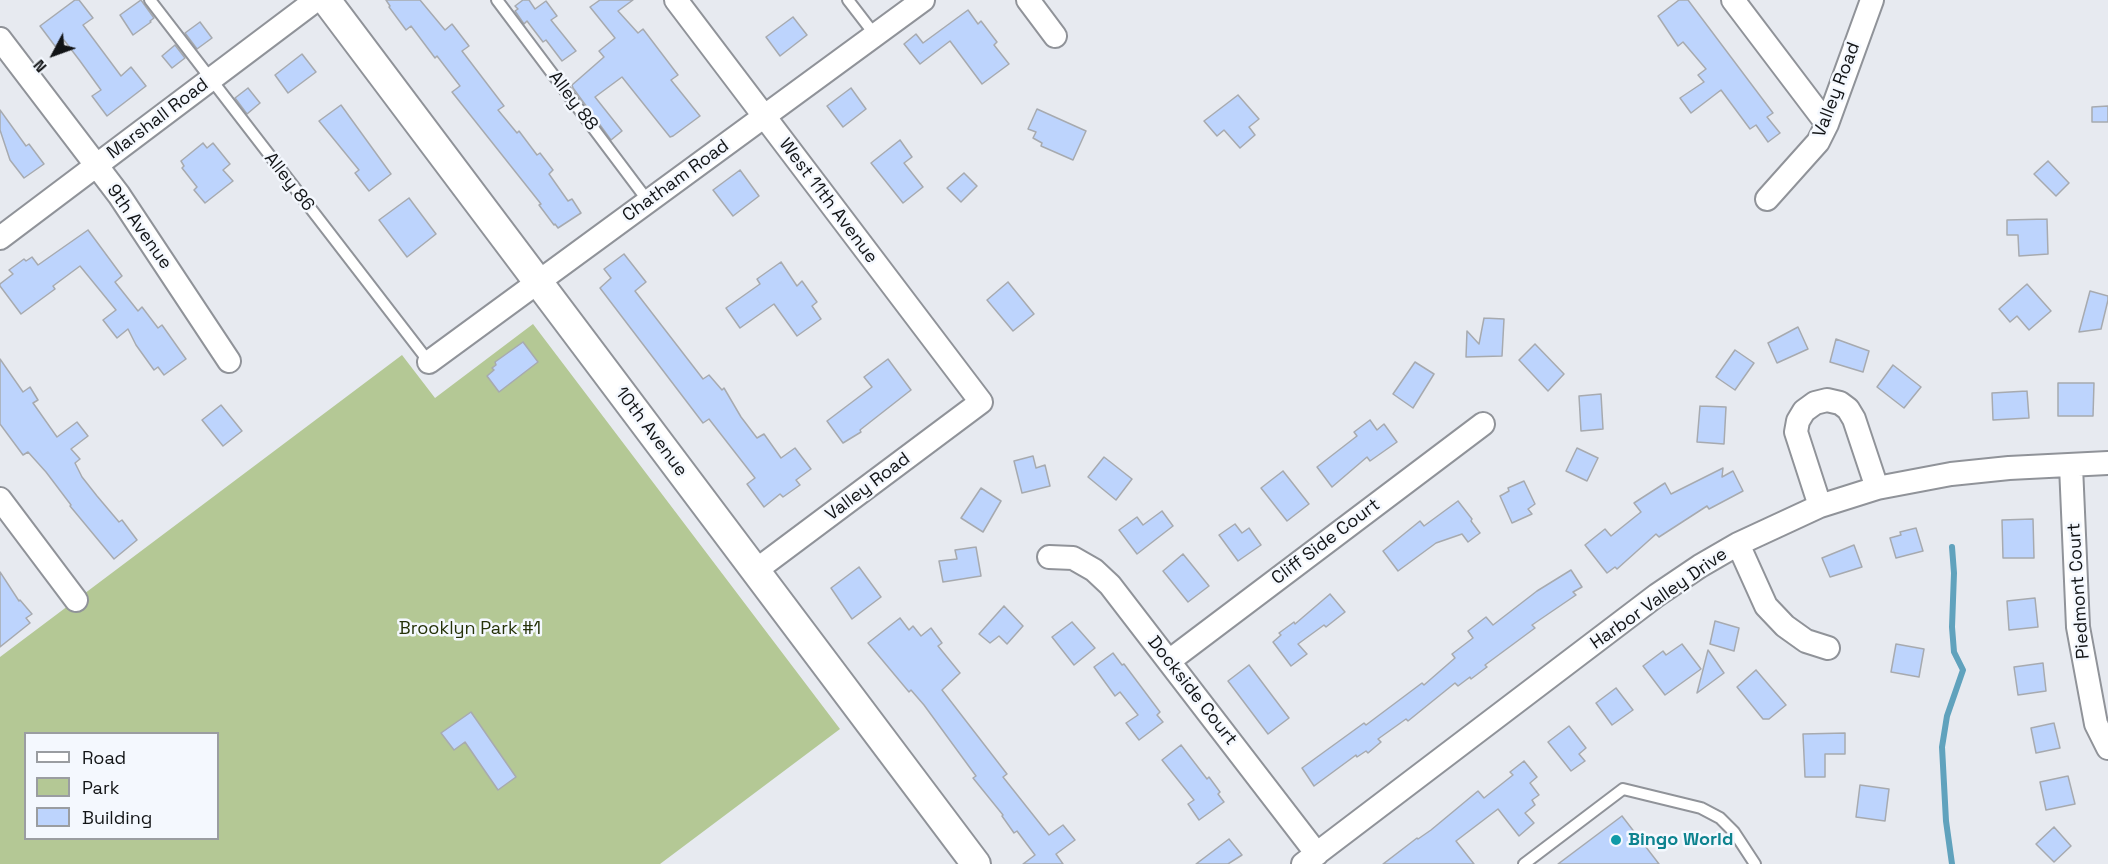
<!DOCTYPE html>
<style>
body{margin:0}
#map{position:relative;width:2108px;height:864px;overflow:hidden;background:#e7eaf0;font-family:"Space Grotesk",sans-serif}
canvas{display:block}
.legend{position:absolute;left:24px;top:732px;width:195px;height:108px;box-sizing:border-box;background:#f4f8fe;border:2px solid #9a9da1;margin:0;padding:8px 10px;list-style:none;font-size:18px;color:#121416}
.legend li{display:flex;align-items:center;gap:12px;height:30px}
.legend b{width:30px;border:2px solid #9a9da1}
.north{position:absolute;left:24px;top:24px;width:60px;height:60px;-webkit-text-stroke:4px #f4f8fe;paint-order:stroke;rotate:229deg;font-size:16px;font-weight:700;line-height:24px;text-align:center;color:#121416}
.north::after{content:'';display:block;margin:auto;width:21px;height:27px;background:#121416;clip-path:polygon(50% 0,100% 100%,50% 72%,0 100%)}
</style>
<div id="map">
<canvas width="2108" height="864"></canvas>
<ul class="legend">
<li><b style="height:8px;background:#fff"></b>Road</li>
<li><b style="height:16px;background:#b4c895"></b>Park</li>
<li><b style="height:16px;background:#bdd4fd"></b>Building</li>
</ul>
<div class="north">N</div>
</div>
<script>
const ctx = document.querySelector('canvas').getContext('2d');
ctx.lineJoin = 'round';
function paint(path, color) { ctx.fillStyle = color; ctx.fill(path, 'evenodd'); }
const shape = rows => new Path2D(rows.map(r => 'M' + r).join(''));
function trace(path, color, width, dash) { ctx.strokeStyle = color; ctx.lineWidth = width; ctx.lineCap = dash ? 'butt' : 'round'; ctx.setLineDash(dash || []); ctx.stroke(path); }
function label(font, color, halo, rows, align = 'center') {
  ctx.font = font + ' "Space Grotesk",sans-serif'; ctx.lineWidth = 5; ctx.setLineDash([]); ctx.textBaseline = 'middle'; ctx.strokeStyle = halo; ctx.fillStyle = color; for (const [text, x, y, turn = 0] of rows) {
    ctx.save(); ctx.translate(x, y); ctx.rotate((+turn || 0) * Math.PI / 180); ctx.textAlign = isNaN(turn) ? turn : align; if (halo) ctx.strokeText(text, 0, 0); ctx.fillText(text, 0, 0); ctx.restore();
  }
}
paint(shape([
 [533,324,840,729,660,864,0,864,0,657,402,355,435,398],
 [26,734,218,734,218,838,26,838]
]), '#b4c895');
trace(shape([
 [1952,547,1954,573,1952,627,1954,652,1963,670,1947,716,1942,747,1946,821,1952,864]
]), '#60a2bd', 6);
const building = shape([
 [75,0,79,0,93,18,83,25,121,76,131,67,146,86,107,116,92,96,101,90,80,61,64,40,55,46,40,26,75,0],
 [141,0,154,18,150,21,151,22,133,35,120,15,141,0],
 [386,0,420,0,445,30,452,24,469,46,462,51,504,106,498,110,517,133,519,131,537,155,540,153,553,170,549,174,568,201,572,199,581,213,558,228,555,224,554,225,539,205,541,204,452,92,460,86,437,56,435,58,411,26,406,30,389,7,390,6,386,0],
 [523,0,529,0,535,9,546,1,557,16,551,20,576,51,562,61,546,40,543,42,527,21,524,24,515,11,518,9,515,6,523,0],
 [600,0,633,0,618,11,638,33,643,29,678,75,671,80,700,116,673,136,670,137,622,77,595,97,622,131,611,140,573,88,572,85,604,57,599,51,615,38,590,7,600,0],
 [1679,0,1688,0,1773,113,1767,117,1780,133,1768,142,1756,125,1750,129,1721,90,1691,113,1680,98,1704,82,1698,75,1706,69,1683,42,1678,46,1658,16,1679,0],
 [968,10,978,24,981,21,997,42,994,45,1009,64,982,84,950,41,920,64,904,44,916,34,923,43,968,10],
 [793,17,807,35,780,56,766,37,793,17],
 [200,22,212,38,197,49,185,33,200,22],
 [175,45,185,58,172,68,162,56,175,45],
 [302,54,316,72,288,93,275,75,302,54],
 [248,88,260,103,247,114,235,98,248,88],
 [851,88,866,109,843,127,827,106,851,88],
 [1238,95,1259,119,1249,127,1255,135,1240,148,1224,130,1217,136,1204,121,1238,95],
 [341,105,391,174,369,191,355,173,359,170,319,121,341,105],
 [2108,106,2108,122,2092,122,2092,107,2108,106],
 [1037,109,1086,131,1073,160,1041,146,1042,143,1033,138,1036,132,1028,129,1037,109],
 [0,110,26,146,29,144,44,164,24,178,10,160,0,130,0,110],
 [900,140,912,157,904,163,923,187,903,203,871,163,900,140],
 [203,143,207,148,213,143,230,164,223,170,233,181,205,203,194,190,197,187,182,168,184,166,181,161,203,143],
 [2048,161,2069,183,2056,196,2034,174,2048,161],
 [740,170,759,196,733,216,713,190,740,170],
 [964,173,977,186,961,202,947,188,964,173],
 [409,198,436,234,407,257,379,220,409,198],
 [2047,219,2048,254,2019,256,2018,235,2007,235,2007,220,2047,219],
 [88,230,122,276,115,282,138,311,142,307,158,328,162,325,186,359,164,375,158,367,154,370,136,345,128,329,117,338,103,320,116,310,80,266,53,286,55,289,21,314,0,286,0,284,13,274,9,270,24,259,26,261,32,257,38,265,88,230],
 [624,254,646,282,635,291,703,379,709,375,722,390,724,388,741,417,757,438,764,434,781,458,795,448,811,469,796,480,800,485,783,497,780,494,764,507,747,484,755,478,709,419,703,423,600,288,611,278,604,269,624,254],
 [781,262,797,286,802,281,817,302,812,306,821,319,797,336,774,304,740,328,726,308,760,284,757,279,781,262],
 [1008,282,1034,314,1013,331,987,300,1008,282],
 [2027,284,2051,311,2029,330,2017,316,2010,322,1999,309,2027,284],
 [2090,291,2108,296,2108,300,2101,329,2079,332,2090,291],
 [1484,318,1504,319,1502,356,1466,357,1467,331,1479,344,1484,318],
 [1798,327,1808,349,1777,363,1768,343,1798,327],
 [1836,339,1869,351,1863,372,1830,362,1836,339],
 [523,342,538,362,499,392,487,376,494,370,492,368,496,365,495,362,523,342],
 [1535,344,1564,374,1548,391,1519,360,1535,344],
 [1735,350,1754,363,1735,390,1716,377,1735,350],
 [0,359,23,392,30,387,38,400,33,403,57,437,77,422,88,436,71,449,80,459,75,463,82,477,97,496,119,522,122,520,137,540,114,559,70,506,71,505,46,472,28,452,23,455,0,424,0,359],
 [888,359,911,390,860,430,861,432,843,443,827,421,872,387,864,377,888,359],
 [1415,362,1434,374,1413,408,1393,394,1415,362],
 [1893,365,1921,387,1904,408,1877,387,1893,365],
 [2058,383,2094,383,2093,416,2058,416,2058,383],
 [2027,391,2029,418,1993,420,1992,393,2027,391],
 [1601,394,1603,429,1581,431,1579,396,1601,394],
 [221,405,242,431,223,446,202,420,221,405],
 [1700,406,1726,407,1724,444,1697,442,1700,406],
 [1370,420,1377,430,1384,424,1397,442,1370,461,1367,457,1332,487,1317,467,1357,436,1354,432,1370,420],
 [1577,448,1598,458,1587,481,1566,471,1577,448],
 [1033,456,1036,468,1045,465,1050,486,1022,493,1014,461,1033,456],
 [1104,457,1132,479,1116,500,1088,477,1104,457],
 [1723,468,1722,477,1733,471,1743,491,1709,509,1707,506,1659,537,1656,534,1617,569,1615,567,1607,573,1585,545,1605,529,1611,536,1641,512,1634,503,1665,483,1671,494,1723,468],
 [1283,471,1309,504,1287,521,1261,488,1283,471],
 [1524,481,1535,504,1528,509,1532,514,1512,523,1500,496,1509,491,1508,488,1524,481],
 [981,488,1001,501,983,532,961,518,981,488],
 [1458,501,1472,519,1471,521,1480,533,1468,542,1462,534,1436,543,1398,571,1383,551,1420,521,1424,526,1458,501],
 [1162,511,1173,526,1137,554,1119,530,1137,517,1143,525,1162,511],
 [2033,519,2034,558,2003,558,2002,520,2033,519],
 [1235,524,1242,533,1249,528,1261,545,1238,561,1219,535,1235,524],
 [1916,528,1923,551,1896,558,1890,538,1901,535,1900,532,1916,528],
 [1854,545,1862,567,1830,577,1822,558,1854,545],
 [976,547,981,576,943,582,939,561,957,559,955,550,976,547],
 [1183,554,1209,586,1188,602,1163,571,1183,554],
 [859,567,881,597,852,619,831,588,859,567],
 [1571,570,1582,587,1573,592,1576,595,1532,625,1535,628,1485,665,1487,667,1471,679,1470,677,1458,686,1455,683,1408,721,1406,719,1378,739,1381,742,1368,753,1366,751,1357,757,1356,755,1314,786,1302,768,1364,723,1366,725,1422,683,1424,685,1455,658,1452,654,1473,638,1468,631,1486,617,1493,625,1537,591,1571,570],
 [0,572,19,601,20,600,32,614,26,618,30,623,0,647,0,572],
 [1330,594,1345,612,1326,627,1324,625,1298,644,1307,654,1291,666,1273,642,1281,635,1279,633,1294,622,1295,624,1330,594],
 [2035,598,2038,627,2009,630,2007,601,2035,598],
 [1004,606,1023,626,1007,644,999,636,990,643,979,634,1004,606],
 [900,618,909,630,913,626,921,636,931,628,942,643,938,646,960,673,942,690,1007,774,1003,777,1049,835,1063,825,1075,840,1056,854,1063,864,1023,864,1035,855,1017,831,1014,833,1002,816,1003,815,973,778,976,776,924,705,911,690,909,692,868,643,900,618],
 [1715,621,1739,628,1734,651,1710,644,1715,621],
 [1072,622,1095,648,1074,665,1052,637,1072,622],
 [1682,644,1701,669,1665,695,1643,666,1663,651,1666,655,1682,644],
 [1896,644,1924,649,1919,677,1891,672,1896,644],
 [1708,650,1724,673,1697,693,1708,650],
 [1113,653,1122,665,1124,664,1160,712,1157,715,1163,722,1139,740,1126,723,1138,715,1120,692,1115,696,1094,667,1113,653],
 [2043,663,2046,691,2018,695,2014,667,2043,663],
 [1249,665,1289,718,1268,734,1228,681,1249,665],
 [1756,670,1786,705,1769,719,1763,719,1737,687,1756,670],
 [1616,688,1633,710,1612,725,1596,703,1616,688],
 [471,712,516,777,498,790,465,742,454,750,441,733,471,712],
 [2054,723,2060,748,2036,753,2031,728,2054,723],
 [1569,726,1586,748,1579,754,1585,761,1571,771,1548,742,1569,726],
 [1845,733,1845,754,1825,754,1825,777,1805,777,1803,734,1845,733],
 [1181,745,1207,779,1209,777,1220,792,1218,794,1224,802,1199,820,1188,804,1194,800,1162,760,1181,745],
 [1524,761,1537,777,1530,783,1539,795,1532,800,1535,805,1525,813,1534,823,1519,836,1498,809,1456,841,1474,864,1383,864,1417,838,1418,839,1431,830,1478,791,1484,798,1513,775,1510,772,1524,761],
 [2068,776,2075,804,2046,810,2040,782,2068,776],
 [1860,785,1889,789,1885,821,1856,817,1860,785],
 [1622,816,1659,864,1558,864,1622,816],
 [2054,827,2071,846,2054,862,2036,844,2054,827],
 [1229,839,1242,855,1228,864,1196,864,1229,839]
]);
paint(building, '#bdd4fd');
trace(building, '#a7aaaf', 1.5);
const service = shape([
 [150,0,429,362],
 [497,0,648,201],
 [848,0,875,35],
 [1524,864,1623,789,1701,808,1720,818,1734,832,1755,864]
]);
const minor = shape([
 [676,0,981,402,755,571],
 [1028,0,1055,36],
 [1733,0,1827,124],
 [0,39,119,195,229,361],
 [1767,199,1818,142,1827,124,1872,0],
 [0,238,316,0],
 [429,362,923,0],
 [2071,466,2078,627,2096,724,2108,748],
 [0,499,76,600],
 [1820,506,1796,432,1798,421,1804,411,1815,403,1827,400,1840,403,1848,409,1854,419,1877,488],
 [1738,544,1766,606,1785,626,1806,641,1828,648],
 [1049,557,1073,558,1094,570,1110,585,1317,854],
 [1169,661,1483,424],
 [1303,864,1657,595,1700,566,1738,544,1820,506,1877,488,1951,474,2009,468,2108,463]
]);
const tertiary = shape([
 [326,0,976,864]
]);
trace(service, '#909399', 14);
trace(minor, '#909399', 26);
trace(tertiary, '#909399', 32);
trace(service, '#fff', 10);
trace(minor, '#fff', 22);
trace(tertiary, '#fff', 28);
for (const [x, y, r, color] of [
 [1616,840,6,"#0f9aa8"]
]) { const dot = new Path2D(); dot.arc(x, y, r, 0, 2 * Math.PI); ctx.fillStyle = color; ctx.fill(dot); trace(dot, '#f4f8fe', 2); }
label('18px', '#121416', '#f4f8fe', [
 ["Valley Road",1837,90,-69],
 ["Alley 88",573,101,53],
 ["Marshall Road",158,119,-37],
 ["Chatham Road",676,181,-36],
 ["Alley 86",289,182,52],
 ["West 11th Avenue",828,201,53],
 ["9th Avenue",139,227,55],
 ["10th Avenue",651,432,53],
 ["Valley Road",868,487,-37],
 ["Cliff Side Court",1326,542,-37],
 ["Piedmont Court",2079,591,-94],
 ["Harbor Valley Drive",1659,599,-35],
 ["Dockside Court",1192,691,52]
]);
label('18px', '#253208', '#f4f8fe', [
 ["Brooklyn Park #1",470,629]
]);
label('bold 18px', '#0d838f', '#f4f8fe', [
 ["Bingo World",1628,840]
], 'left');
</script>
